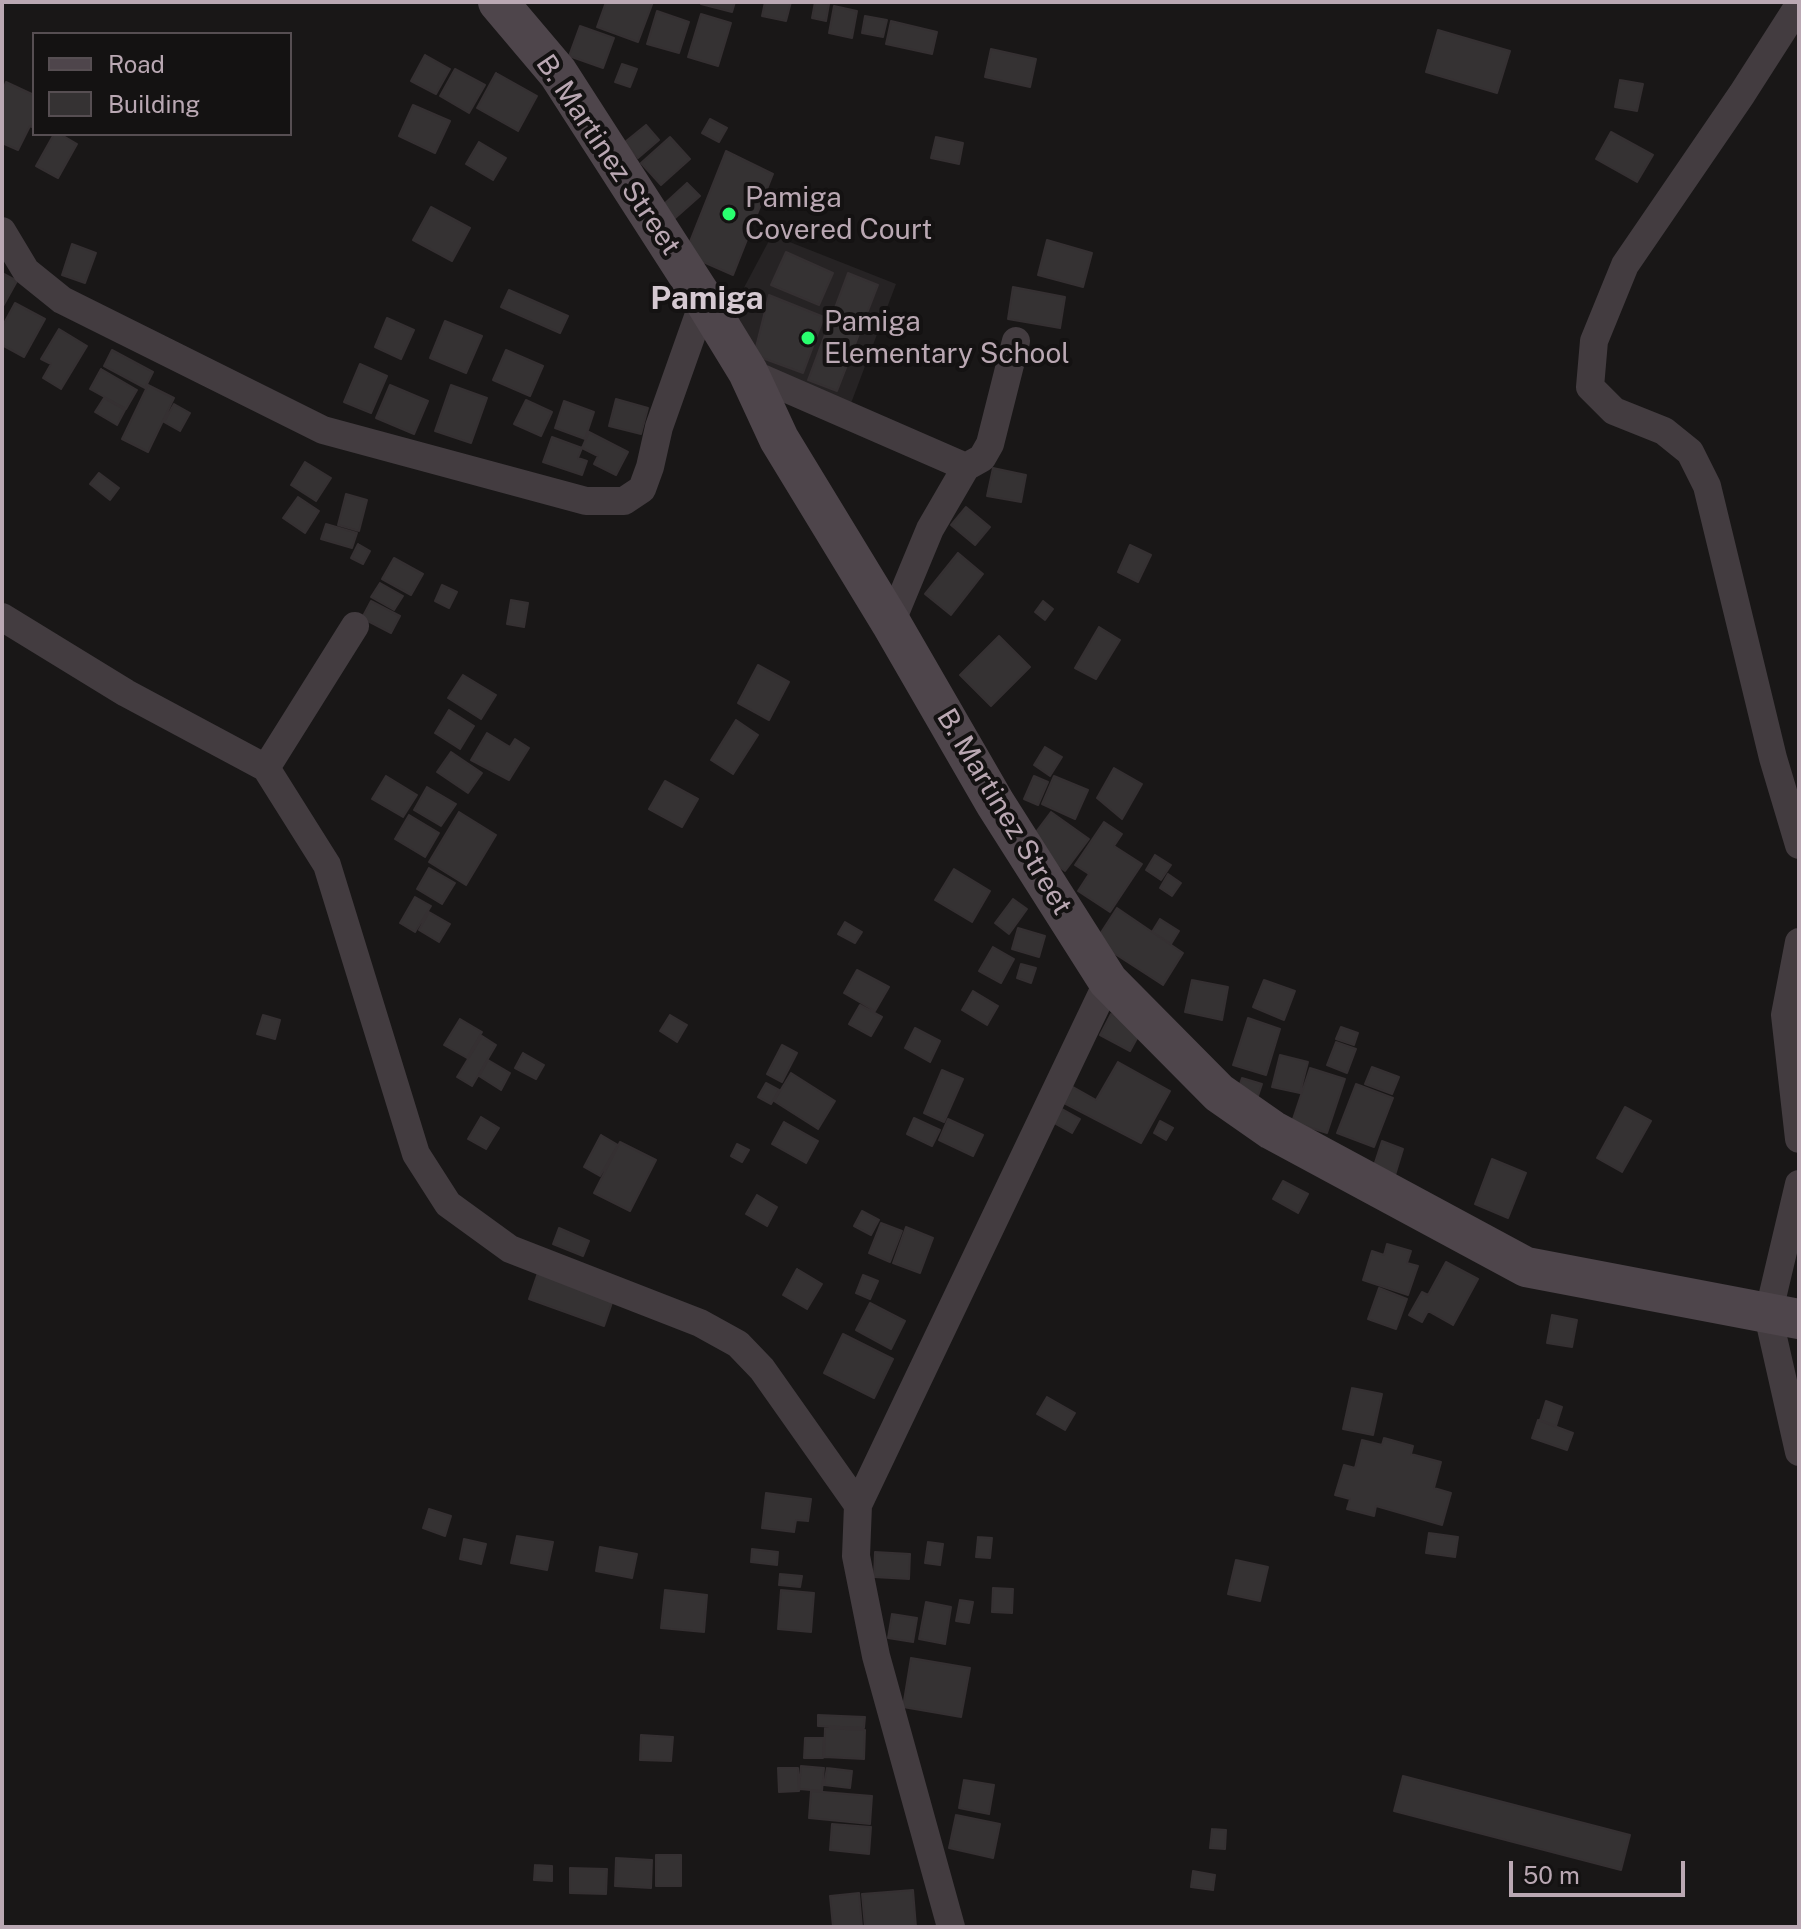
<!DOCTYPE html>
<style>
body{margin:0}
#map{position:relative;width:1801px;height:1929px;overflow:hidden;background:#191717;font-family:"Public Sans",sans-serif}
canvas{display:block}
.frame{position:absolute;inset:0;border:4px solid #baa8b3;pointer-events:none}
.legend{position:absolute;left:32px;top:32px;width:260px;height:104px;box-sizing:border-box;background:#141212;border:2px solid #564e52;margin:0;padding:10px 14px;list-style:none;font-size:24px;color:#baa8b3}
.legend li{display:flex;align-items:center;gap:16px;height:40px}
.legend b{width:40px;border:2px solid #564e52}
.scale{position:absolute;left:1509px;top:1861px;width:176px;height:36px;box-sizing:border-box;border:4px solid #baa8b3;border-top:0;padding-left:10px;font-size:24px;line-height:28px;white-space:nowrap;color:#baa8b3;-webkit-text-stroke:6px #141212;paint-order:stroke}
</style>
<div id="map">
<canvas width="1801" height="1929"></canvas>
<div class="frame"></div>
<ul class="legend">
<li><b style="height:10px;background:#4e454b"></b>Road</li>
<li><b style="height:22px;background:#353233"></b>Building</li>
</ul>
<div class="scale">50 m</div>
</div>
<script>
const ctx = document.querySelector('canvas').getContext('2d');
ctx.lineJoin = 'round';
function paint(path, color) { ctx.fillStyle = color; ctx.fill(path, 'evenodd'); }
const shape = rows => new Path2D(rows.map(r => 'M' + r).join(''));
function trace(path, color, width, dash) { ctx.strokeStyle = color; ctx.lineWidth = width; ctx.lineCap = dash ? 'butt' : 'round'; ctx.setLineDash(dash || []); ctx.stroke(path); }
function label(font, color, halo, rows, align = 'center') {
  ctx.font = font + ' "Public Sans",sans-serif'; ctx.lineWidth = 8; ctx.setLineDash([]); ctx.textBaseline = 'middle'; ctx.strokeStyle = halo; ctx.fillStyle = color; for (const [text, x, y, turn = 0] of rows) {
    ctx.save(); ctx.translate(x, y); ctx.rotate((+turn || 0) * Math.PI / 180); ctx.textAlign = isNaN(turn) ? turn : align; if (halo) ctx.strokeText(text, 0, 0); ctx.fillText(text, 0, 0); ctx.restore();
  }
}
paint(shape([
 [772,235,896,284,850,406,750,363,731,312]
]), '#262324');
const building = shape([
 [606,2,653,2,638,42,597,27,606,2],
 [701,2,735,2,732,12,701,4,701,2],
 [765,2,791,2,786,21,762,16,765,2],
 [815,2,829,4,826,21,812,18,815,2],
 [834,6,857,11,852,38,829,33,834,6],
 [657,11,689,22,679,53,647,44,657,11],
 [701,14,731,23,718,66,688,57,701,14],
 [865,16,887,20,883,37,862,33,865,16],
 [891,21,937,32,932,54,886,44,891,21],
 [580,26,614,38,603,68,569,56,580,26],
 [1438,30,1510,51,1497,93,1426,72,1438,30],
 [991,49,1036,59,1030,87,985,77,991,49],
 [425,55,450,69,436,94,411,81,425,55],
 [622,64,637,69,630,87,615,82,622,64],
 [455,69,485,85,469,113,440,96,455,69],
 [496,73,537,96,518,131,477,108,496,73],
 [1620,80,1643,84,1637,111,1615,107,1620,80],
 [6,82,34,95,34,128,30,126,18,150,2,143,2,92,6,82],
 [413,105,450,121,435,153,399,136,413,105],
 [710,119,727,128,719,142,702,133,710,119],
 [646,125,659,140,638,158,625,142,646,125],
 [1611,132,1653,155,1637,182,1596,159,1611,132],
 [54,134,60,134,77,144,58,178,36,166,54,134],
 [670,137,690,159,661,185,641,163,670,137],
 [936,137,963,143,959,164,931,158,936,137],
 [479,142,506,158,493,180,466,164,479,142],
 [726,151,773,174,733,275,685,254,726,151],
 [687,183,700,196,674,219,662,206,687,183],
 [431,207,470,228,452,261,413,240,431,207],
 [1047,240,1092,253,1083,287,1038,275,1047,240],
 [72,244,96,253,85,283,62,275,72,244],
 [786,252,833,273,819,305,771,285,786,252],
 [2,273,17,281,2,308,2,273],
 [848,273,878,285,837,391,808,380,848,273],
 [1013,287,1065,297,1060,328,1008,319,1013,287],
 [509,290,568,316,560,333,501,307,509,290],
 [769,295,824,317,803,373,754,355,769,295],
 [15,303,45,319,24,357,2,345,2,327,15,303],
 [387,318,414,330,401,359,375,347,387,318],
 [445,321,482,336,466,373,430,358,445,321],
 [59,329,87,346,61,389,43,378,51,364,41,359,59,329],
 [112,350,153,372,145,388,104,366,112,350],
 [506,350,543,366,530,396,493,380,506,350],
 [360,364,387,376,371,413,344,402,360,364],
 [101,369,137,390,126,409,90,389,101,369],
 [148,385,174,398,148,452,122,439,148,385],
 [390,385,428,401,414,434,376,418,390,385],
 [451,385,487,398,471,443,435,431,451,385],
 [104,398,125,410,117,425,95,412,104,398],
 [616,399,648,408,641,434,609,426,616,399],
 [526,400,552,412,541,436,514,424,526,400],
 [564,401,594,412,585,439,555,428,564,401],
 [174,404,190,413,180,431,164,422,174,404],
 [589,432,628,452,616,475,594,464,598,456,582,448,589,432],
 [552,437,582,448,578,458,587,461,582,475,543,462,552,437],
 [305,462,331,478,316,501,291,485,305,462],
 [993,468,1026,475,1021,502,987,496,993,468],
 [99,473,119,488,110,500,90,484,99,473],
 [346,494,367,500,359,531,338,525,346,494],
 [298,497,319,511,305,533,283,518,298,497],
 [966,507,990,527,975,545,951,525,966,507],
 [326,524,357,533,352,548,321,539,326,524],
 [358,544,370,551,363,564,351,558,358,544],
 [1130,545,1151,555,1138,582,1118,572,1130,545],
 [958,553,983,574,951,615,925,594,958,553],
 [394,558,423,574,411,595,382,579,394,558],
 [380,583,403,596,394,610,371,597,380,583],
 [442,585,457,592,449,608,435,601,442,585],
 [511,600,528,603,524,627,507,624,511,600],
 [371,601,400,616,391,633,362,618,371,601],
 [1043,601,1053,609,1045,620,1035,612,1043,601],
 [1099,627,1120,640,1096,679,1075,668,1099,627],
 [999,636,1030,667,991,706,960,675,999,636],
 [758,665,789,682,769,720,738,703,758,665],
 [463,675,496,695,481,719,448,698,463,675],
 [449,710,474,726,460,749,435,733,449,710],
 [736,720,758,735,733,774,711,760,736,720],
 [487,733,510,747,515,739,529,748,509,780,471,760,487,733],
 [1045,747,1062,757,1050,776,1034,765,1045,747],
 [451,752,482,773,468,793,437,772,451,752],
 [1114,768,1142,784,1122,819,1097,798,1114,768],
 [386,776,417,795,403,817,372,799,386,776],
 [1034,776,1048,782,1038,805,1024,799,1034,776],
 [1054,776,1088,790,1075,819,1042,804,1054,776],
 [665,781,698,799,682,827,649,809,665,781],
 [427,787,456,804,441,826,414,810,427,787],
 [459,812,496,835,466,885,429,862,459,812],
 [1051,812,1089,839,1065,871,1027,844,1051,812],
 [409,815,439,833,425,857,395,839,409,815],
 [1104,822,1122,834,1114,846,1142,864,1110,912,1078,891,1089,874,1075,865,1104,822],
 [1155,855,1171,865,1161,880,1146,870,1155,855],
 [429,868,455,883,442,904,417,889,429,868],
 [954,869,990,891,972,922,935,900,954,869],
 [1168,874,1181,883,1172,896,1160,888,1168,874],
 [415,897,431,906,415,932,400,923,415,897],
 [1013,899,1027,909,1009,934,995,923,1013,899],
 [1117,908,1183,953,1163,985,1109,950,1089,951,1117,908],
 [429,912,450,924,439,942,419,930,429,912],
 [1160,919,1179,931,1171,944,1152,932,1160,919],
 [845,922,862,932,855,943,838,934,845,922],
 [1018,928,1045,936,1039,957,1012,949,1018,928],
 [993,947,1014,959,1001,983,979,971,993,947],
 [1021,964,1036,968,1031,983,1017,978,1021,964],
 [857,970,889,987,875,1011,844,993,857,970],
 [1192,980,1228,987,1222,1020,1185,1012,1192,980],
 [1264,980,1295,991,1284,1020,1253,1007,1264,980],
 [973,991,998,1006,987,1025,962,1010,973,991],
 [860,1005,882,1017,871,1036,849,1024,860,1005],
 [1111,1014,1141,1031,1130,1051,1100,1035,1111,1014],
 [263,1015,280,1020,275,1039,257,1034,263,1015],
 [670,1015,687,1025,677,1042,660,1031,670,1015],
 [1248,1018,1280,1029,1266,1075,1233,1065,1248,1018],
 [460,1019,482,1032,467,1058,444,1045,460,1019],
 [1341,1027,1358,1033,1354,1045,1336,1039,1341,1027],
 [915,1028,940,1041,930,1062,905,1048,915,1028],
 [482,1036,496,1045,472,1086,457,1077,482,1036],
 [1336,1042,1356,1049,1347,1073,1327,1065,1336,1042],
 [782,1045,797,1053,782,1082,767,1074,782,1045],
 [523,1053,544,1065,536,1079,515,1068,523,1053],
 [1280,1055,1308,1062,1300,1093,1272,1087,1280,1055],
 [488,1060,510,1073,501,1090,479,1076,488,1060],
 [1118,1062,1170,1091,1141,1143,1064,1103,1073,1087,1096,1100,1118,1062],
 [1372,1067,1399,1077,1392,1094,1365,1084,1372,1067],
 [1310,1068,1345,1079,1327,1133,1292,1122,1310,1068],
 [942,1070,963,1079,944,1122,924,1113,942,1070],
 [791,1073,835,1101,818,1129,774,1101,791,1073],
 [1242,1078,1262,1084,1255,1105,1235,1099,1242,1078],
 [766,1083,779,1090,771,1104,758,1097,766,1083],
 [1356,1084,1393,1098,1374,1147,1337,1133,1356,1084],
 [1625,1107,1651,1121,1622,1172,1597,1158,1625,1107],
 [1062,1109,1080,1119,1072,1133,1054,1123,1062,1109],
 [481,1117,499,1128,486,1149,468,1139,481,1117],
 [914,1118,940,1130,932,1146,907,1134,914,1118],
 [948,1119,983,1135,973,1156,939,1140,948,1119],
 [1160,1121,1173,1128,1166,1140,1154,1133,1160,1121],
 [784,1122,818,1141,806,1163,772,1144,784,1122],
 [601,1135,618,1145,600,1176,584,1167,601,1135],
 [1382,1141,1403,1149,1392,1185,1370,1178,1382,1141],
 [620,1142,656,1160,630,1211,594,1193,620,1142],
 [737,1144,749,1150,742,1162,731,1156,737,1144],
 [1492,1159,1526,1173,1508,1218,1475,1204,1492,1159],
 [1283,1181,1308,1194,1298,1213,1273,1199,1283,1181],
 [757,1195,777,1207,767,1226,746,1214,757,1195],
 [862,1211,879,1220,871,1235,854,1226,862,1211],
 [881,1223,902,1231,890,1262,869,1253,881,1223],
 [906,1227,933,1238,920,1273,893,1263,906,1227],
 [559,1228,589,1241,583,1256,553,1244,559,1228],
 [1387,1244,1411,1251,1407,1263,1418,1266,1408,1295,1363,1280,1372,1251,1384,1255,1387,1244],
 [1446,1262,1478,1279,1453,1325,1428,1311,1422,1322,1409,1315,1422,1292,1428,1295,1446,1262],
 [541,1264,616,1291,604,1326,529,1299,541,1264],
 [797,1269,822,1284,807,1309,783,1295,797,1269],
 [863,1275,878,1281,870,1299,856,1293,863,1275],
 [1379,1288,1407,1299,1396,1329,1368,1319,1379,1288],
 [870,1303,905,1321,891,1349,856,1330,870,1303],
 [1552,1315,1577,1320,1572,1347,1547,1343,1552,1315],
 [843,1334,893,1359,874,1398,824,1373,843,1334],
 [1352,1388,1382,1394,1373,1435,1343,1429,1352,1388],
 [1047,1397,1075,1413,1065,1430,1037,1414,1047,1397],
 [1546,1401,1562,1407,1556,1426,1540,1420,1546,1401],
 [1538,1420,1573,1433,1567,1450,1532,1438,1538,1420],
 [1384,1438,1413,1446,1411,1454,1441,1462,1434,1488,1451,1493,1442,1525,1376,1506,1374,1516,1347,1509,1350,1499,1335,1495,1344,1465,1355,1468,1362,1440,1382,1445,1384,1438],
 [766,1493,811,1499,808,1521,796,1520,794,1532,762,1528,766,1493],
 [429,1509,451,1516,445,1536,423,1528,429,1509],
 [1429,1533,1458,1537,1455,1557,1426,1553,1429,1533],
 [517,1536,553,1542,547,1570,511,1563,517,1536],
 [978,1537,992,1538,990,1558,976,1557,978,1537],
 [464,1539,486,1544,481,1564,460,1559,464,1539],
 [928,1542,943,1544,940,1565,925,1563,928,1542],
 [600,1547,637,1554,632,1578,596,1571,600,1547],
 [752,1549,778,1552,777,1565,751,1562,752,1549],
 [875,1552,910,1554,909,1579,874,1577,875,1552],
 [1236,1560,1268,1567,1260,1601,1228,1594,1236,1560],
 [780,1574,802,1576,800,1587,779,1585,780,1574],
 [993,1588,1013,1589,1012,1613,992,1612,993,1588],
 [665,1590,707,1595,704,1632,661,1628,665,1590],
 [781,1590,814,1593,811,1632,778,1629,781,1590],
 [960,1600,973,1602,969,1623,956,1621,960,1600],
 [926,1602,951,1607,945,1644,919,1639,926,1602],
 [892,1614,917,1618,913,1642,888,1638,892,1614],
 [911,1658,970,1668,961,1717,903,1707,911,1658],
 [818,1715,865,1717,864,1728,818,1726,818,1715],
 [825,1728,865,1730,864,1759,824,1757,825,1728],
 [641,1735,673,1737,671,1761,640,1760,641,1735],
 [805,1738,824,1738,823,1758,804,1758,805,1738],
 [801,1766,824,1768,822,1791,799,1789,801,1766],
 [778,1768,798,1768,799,1791,779,1792,778,1768],
 [827,1768,852,1771,850,1788,824,1785,827,1768],
 [1403,1776,1630,1835,1621,1870,1394,1811,1403,1776],
 [964,1780,994,1785,989,1814,959,1808,964,1780],
 [811,1791,872,1796,870,1824,809,1818,811,1791],
 [956,1815,1000,1824,993,1858,949,1848,956,1815],
 [832,1824,871,1827,869,1854,830,1850,832,1824],
 [1212,1829,1226,1830,1225,1849,1210,1848,1212,1829],
 [656,1855,681,1855,681,1886,656,1886,656,1855],
 [616,1858,652,1860,651,1888,615,1886,616,1858],
 [535,1865,552,1866,552,1881,534,1880,535,1865],
 [570,1868,607,1869,606,1894,570,1893,570,1868],
 [1193,1871,1215,1875,1213,1890,1191,1887,1193,1871],
 [913,1890,916,1927,865,1927,862,1894,913,1890],
 [859,1893,862,1927,833,1927,830,1896,859,1893]
]);
paint(building, '#353233');
trace(building, '#353032', 2);
trace(shape([
 [1799,5,1742,94,1625,265,1594,341,1590,387,1614,411,1664,431,1690,452,1707,486,1773,758,1799,845],
 [2,231,26,271,62,300,323,430,586,501,624,501,642,489,650,467,659,427,704,300],
 [748,372,966,467,930,529,891,623],
 [966,467,982,458,990,444,1016,341],
 [2,617,126,693,266,768,327,865,416,1154,448,1204,510,1249,700,1323,738,1344,762,1369,858,1505],
 [266,768,355,626],
 [1799,942,1785,1015,1799,1139],
 [1799,1184,1768,1315,1799,1452],
 [951,1927,876,1656,856,1556,858,1505,1108,981]
]), '#433c40', 28);
trace(shape([
 [498,2,558,73,704,300,748,372,779,439,891,623,995,803,1108,981,1219,1093,1272,1130,1526,1267,1799,1319]
]), '#4e454b', 40);
for (const [x, y, r, color] of [
 [729,214,8,"#29fe6f"],
 [808,338,8,"#29fe6f"]
]) { const dot = new Path2D(); dot.arc(x, y, r, 0, 2 * Math.PI); ctx.fillStyle = color; ctx.fill(dot); trace(dot, '#141212', 3); }
label('28px', '#baa8b3', '#141212', [
 ["B. Martinez Street",608,155,56],
 ["B. Martinez Street",1004,812,59]
]);
label('28px', '#baa8b3', '#141212', [
 ["Pamiga",745,198],
 ["Covered Court",745,230],
 ["Pamiga",824,322],
 ["Elementary School",824,354]
], 'left');
label('bold 32px', '#d5c9d1', '#141212', [
 ["Pamiga",707,299]
]);
</script>
